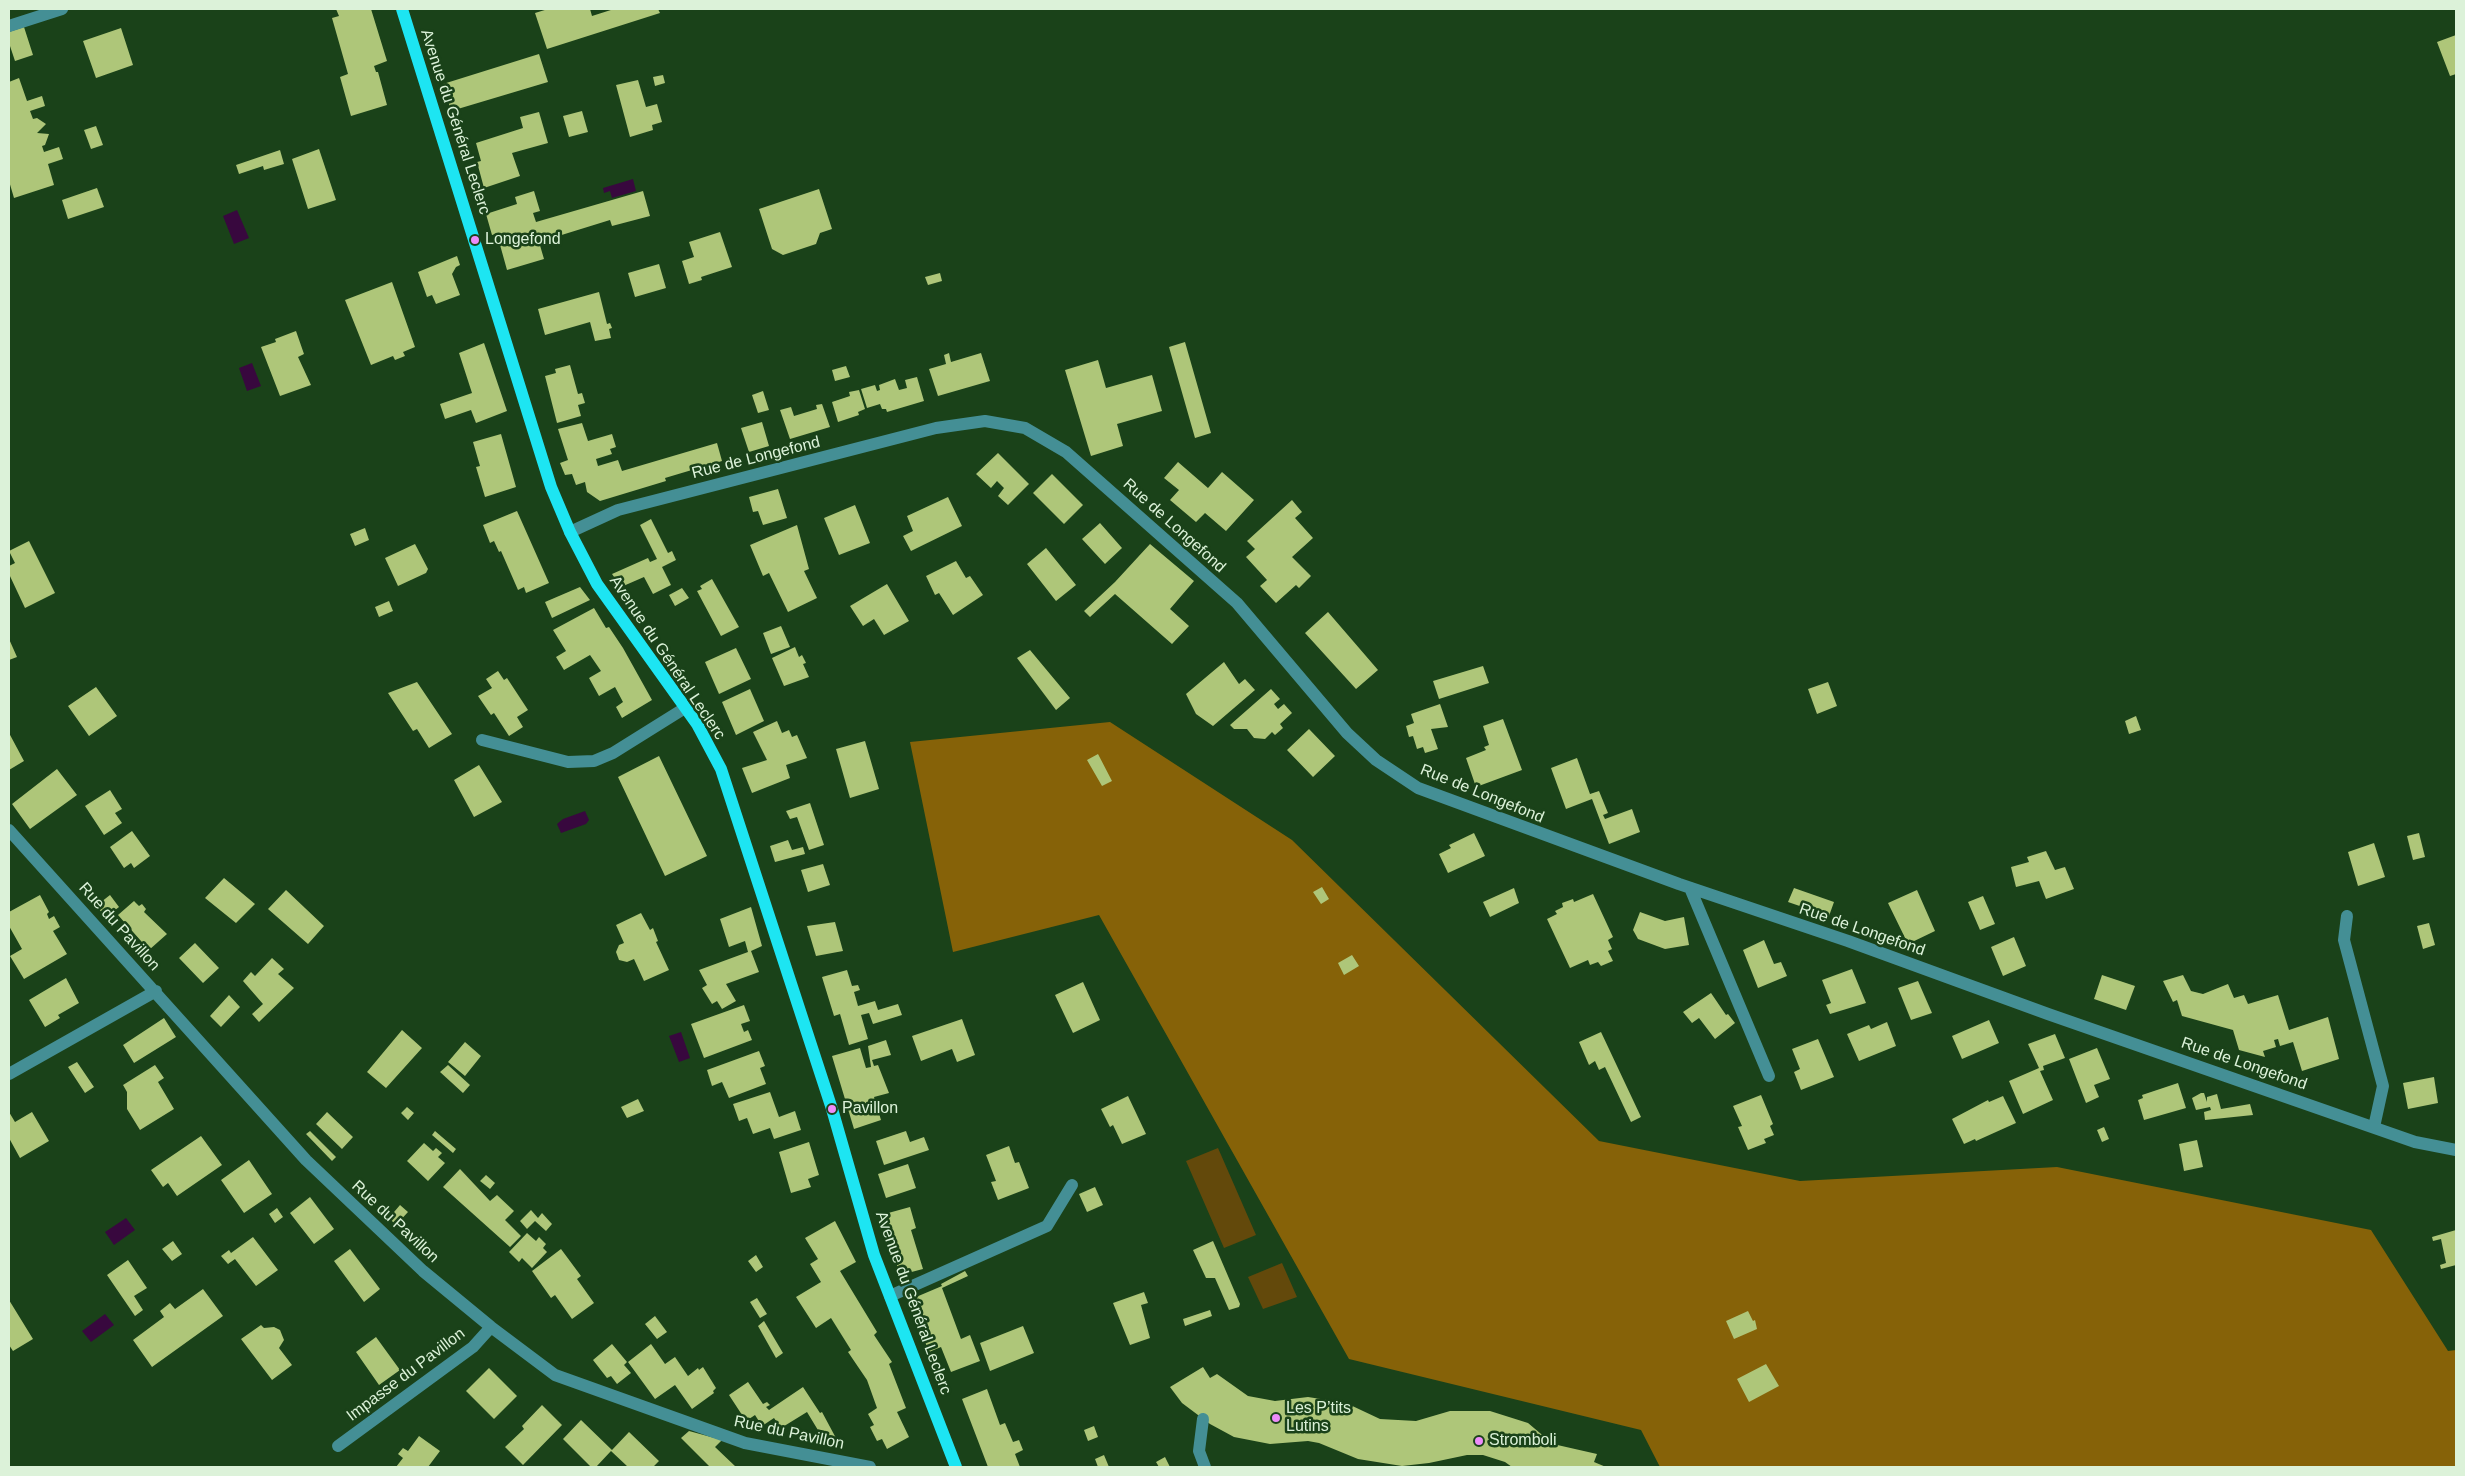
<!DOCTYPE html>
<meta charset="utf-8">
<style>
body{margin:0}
#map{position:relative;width:2465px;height:1476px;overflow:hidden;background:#1a4219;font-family:Arial,sans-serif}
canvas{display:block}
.frame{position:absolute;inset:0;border:10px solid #dcf2d9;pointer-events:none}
</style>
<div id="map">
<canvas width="2465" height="1476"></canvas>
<div class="frame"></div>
</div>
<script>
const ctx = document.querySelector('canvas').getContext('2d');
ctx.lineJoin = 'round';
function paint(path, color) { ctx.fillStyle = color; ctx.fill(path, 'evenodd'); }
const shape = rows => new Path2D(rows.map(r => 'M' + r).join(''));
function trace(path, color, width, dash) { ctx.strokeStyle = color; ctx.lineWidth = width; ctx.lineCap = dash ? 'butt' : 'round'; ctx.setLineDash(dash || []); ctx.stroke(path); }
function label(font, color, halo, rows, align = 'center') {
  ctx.font = font + ' Arial,sans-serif'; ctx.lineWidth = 5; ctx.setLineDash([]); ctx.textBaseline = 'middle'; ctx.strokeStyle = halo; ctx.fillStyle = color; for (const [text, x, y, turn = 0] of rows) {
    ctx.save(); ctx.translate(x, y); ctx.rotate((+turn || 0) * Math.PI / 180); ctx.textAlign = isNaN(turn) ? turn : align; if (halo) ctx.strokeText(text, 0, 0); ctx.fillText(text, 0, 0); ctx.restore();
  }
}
paint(shape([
 [1218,1148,1256,1235,1224,1248,1186,1161],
 [1282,1263,1297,1297,1263,1309,1248,1277]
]), '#63490b');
paint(shape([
 [1110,722,1292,840,1599,1141,1800,1181,2057,1167,2371,1230,2448,1351,2456,1350,2456,1467,1660,1467,1641,1430,1349,1359,1099,915,953,952,910,742]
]), '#866208');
paint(shape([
 [633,179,636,191,612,198,610,191,604,193,603,188],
 [237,210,249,238,234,244,223,216],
 [252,363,261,386,247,391,239,368],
 [585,811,589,820,586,824,561,833,557,824,563,819],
 [681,1032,690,1058,679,1062,669,1036],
 [126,1218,135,1230,114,1245,105,1232],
 [105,1314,114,1325,91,1342,82,1331]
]), '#38083e');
paint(shape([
 [336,9,371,9,387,61,374,66,376,72,378,72,387,105,351,116,340,77,348,74,332,18,339,16],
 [548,9,590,9,592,16,614,9,658,9,660,13,547,49,535,13],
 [24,27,33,55,15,61,9,43,9,32],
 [121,28,133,65,96,78,83,41],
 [2456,35,2456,74,2450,76,2437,42],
 [539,54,548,82,451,111,443,84],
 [663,75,665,83,655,86,653,77],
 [19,78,27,101,42,96,45,106,30,111,33,119,37,118,46,124,37,133,49,134,45,145,42,146,44,152,59,147,63,159,48,164,54,185,14,198,9,181,9,82],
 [638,80,646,107,657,104,662,122,652,125,653,130,630,137,616,85],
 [582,111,588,132,569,137,563,116],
 [539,112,548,143,512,153,520,176,484,188,477,162,481,161,476,143,523,128,520,117],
 [96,126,103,145,91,149,84,130],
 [319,149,336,200,308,209,292,159],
 [280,150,284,164,264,170,263,166,239,174,236,165],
 [97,188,104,207,68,219,62,200],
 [819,189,832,229,820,233,816,244,783,255,772,249,759,209],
 [534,191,540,211,533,213,536,222,643,191,650,216,612,226,610,220,539,242,544,259,507,270,497,234,492,235,486,214,517,204,515,197],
 [720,232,732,267,701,277,702,280,689,284,682,261,694,257,689,242],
 [457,256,460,265,456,267,452,274,460,295,436,304,432,295,427,297,418,272],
 [659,264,666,288,635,297,628,273],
 [940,273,942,281,928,285,925,277],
 [392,282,415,347,403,352,405,356,395,360,393,356,371,365,345,300],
 [599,292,607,324,610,323,612,328,609,329,611,338,595,341,590,322,545,335,538,309],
 [296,331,304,354,298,357,311,385,280,396,261,347,276,342,275,339],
 [1185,342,1211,433,1195,438,1169,347],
 [484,343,507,411,476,423,471,410,445,419,440,404,472,393,459,353],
 [949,353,951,362,981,353,990,381,938,396,929,369,946,364,944,355],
 [1098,360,1106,388,1152,375,1162,411,1117,424,1123,446,1091,456,1065,370],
 [570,365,578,394,582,393,585,403,578,405,581,416,557,423,545,376,556,373,555,369],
 [846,366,850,377,835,381,832,370],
 [917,377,924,401,887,412,886,409,882,409,880,404,867,408,861,389,875,385,877,391,880,390,879,385,895,379,899,390,907,388,905,380],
 [859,390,865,409,858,412,859,415,838,422,832,402,850,396,849,392],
 [763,391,769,410,758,413,752,395],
 [822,404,830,427,790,439,780,410,791,407,794,416,817,409,816,405],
 [762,422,769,446,749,452,741,428],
 [582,423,588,441,612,434,616,447,610,449,612,454,596,459,598,466,618,460,622,471,717,443,722,461,665,478,666,481,600,501,587,492,585,482,576,485,572,474,565,475,560,463,568,460,558,429],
 [501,434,516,487,485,497,476,467,480,466,473,442],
 [998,453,1029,484,1008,505,998,496,1004,488,997,481,991,488,976,474],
 [1178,462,1208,488,1222,472,1254,500,1226,531,1205,513,1196,522,1170,500,1179,490,1164,478],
 [1052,474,1083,505,1064,524,1033,493],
 [778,489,787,518,763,525,758,511,753,512,749,497],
 [948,497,962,526,911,551,903,536,913,531,907,516],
 [1292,500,1302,512,1295,518,1313,538,1292,557,1311,576,1299,588,1296,585,1276,603,1260,586,1267,580,1246,557,1255,549,1247,541],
 [855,505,870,543,839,555,824,518],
 [517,511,549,583,526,593,524,587,518,590,501,551,499,552,494,541,490,543,483,525],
 [651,519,668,553,672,551,676,560,662,567,671,585,653,594,644,577,621,587,612,574,648,558,650,562,657,559,640,525],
 [1100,523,1122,548,1105,564,1082,539],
 [797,525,809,569,804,571,817,598,788,612,769,573,763,576,750,545],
 [365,528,369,540,355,546,350,534],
 [29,541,55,593,25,608,9,574,9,566,15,563,9,551],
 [415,544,428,569,426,573,398,586,385,558],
 [1150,544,1194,581,1170,609,1189,626,1172,644,1115,594,1090,617,1084,611,1115,582],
 [1046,548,1076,585,1056,601,1027,564],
 [956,561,966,578,970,576,983,595,953,615,939,593,935,595,926,576],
 [712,579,739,627,721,636,697,591,702,589,700,586],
 [887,584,909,621,884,635,874,619,863,626,850,606],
 [580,587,590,600,552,618,545,602],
 [682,588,689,598,675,606,669,595],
 [389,601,393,611,379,617,375,607],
 [594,608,606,628,609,627,623,648,652,700,622,718,616,707,623,702,615,687,599,696,589,678,601,671,590,655,564,670,556,657,566,651,553,630],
 [1328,612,1378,670,1356,689,1305,633],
 [781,626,790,647,771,654,763,633],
 [9,639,17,657,9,660],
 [795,647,799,657,802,655,806,663,803,664,809,677,784,686,772,658],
 [736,648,751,679,719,694,705,662],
 [1030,650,1070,698,1056,710,1017,658],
 [1224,662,1239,684,1245,679,1255,690,1213,726,1196,714,1186,694],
 [1483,666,1489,683,1439,699,1433,681],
 [498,671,504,680,507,678,528,710,517,717,523,727,509,736,494,713,491,715,478,696,492,688,486,679],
 [417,682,452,734,429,748,417,729,413,731,388,693],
 [1828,682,1837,706,1817,714,1808,689],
 [96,687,117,716,89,736,68,706],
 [750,689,764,721,736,735,722,702],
 [1271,689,1280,699,1274,704,1278,709,1284,704,1292,713,1280,724,1283,728,1275,735,1272,732,1265,739,1254,738,1247,729,1234,729,1230,725],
 [1440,704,1448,727,1431,729,1438,749,1425,753,1423,747,1417,749,1413,736,1409,737,1406,726,1414,723,1411,714],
 [2136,716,2141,730,2129,734,2125,721],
 [1503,719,1522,770,1476,787,1466,758,1486,750,1484,747,1489,745,1483,726],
 [777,721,782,733,789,730,792,737,797,735,807,758,786,765,790,778,752,793,742,768,767,760,753,732],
 [1309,729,1335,756,1313,777,1287,750],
 [9,733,24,761,9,770],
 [865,741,879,789,850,798,836,749],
 [1098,754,1112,781,1102,786,1087,760],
 [659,756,707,856,665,876,618,777],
 [1577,758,1590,794,1599,791,1608,813,1603,815,1605,819,1632,809,1640,832,1609,844,1592,799,1566,809,1551,768],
 [479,765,502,802,474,817,454,780],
 [57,769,77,795,30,829,12,804],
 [110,790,122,809,115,813,122,823,104,835,85,806],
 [810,803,824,845,809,850,797,817,790,819,786,811],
 [132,831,150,856,134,868,131,863,124,868,110,847],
 [1474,833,1485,856,1448,873,1439,854,1451,848,1449,845],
 [2419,833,2425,857,2413,860,2407,836],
 [788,840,792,850,803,847,805,854,775,862,770,846],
 [2374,843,2385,877,2358,886,2348,852],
 [2046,851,2055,870,2065,867,2074,889,2046,899,2039,881,2016,887,2011,867,2029,862,2027,857],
 [823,864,830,885,808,892,801,870],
 [224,878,255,904,236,923,205,898],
 [1322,887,1329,899,1321,904,1313,892],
 [1514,888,1519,903,1490,917,1483,902],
 [1794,888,1834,902,1829,916,1788,902],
 [286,890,324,926,308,944,268,909],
 [1917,890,1935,931,1908,944,1888,903],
 [1593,894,1613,937,1608,940,1612,949,1608,951,1613,961,1601,966,1598,962,1590,965,1588,960,1570,968,1547,919,1557,914,1555,911,1563,907,1562,903,1573,899,1574,902],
 [40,895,49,912,47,914,49,919,54,916,60,927,53,931,67,954,24,979,10,956,22,949,9,926,9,912],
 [110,895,119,907,106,917,96,906],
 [1983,896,1995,924,1980,930,1968,902],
 [134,901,139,906,142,904,146,909,144,912,167,934,149,950,118,915],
 [751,907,762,946,751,951,759,972,726,984,736,1001,722,1009,717,1001,712,1004,702,988,707,985,699,970,748,952,745,941,729,947,720,919],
 [1640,912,1665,921,1684,917,1689,945,1665,949,1638,939,1633,930],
 [641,913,650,930,653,928,658,941,656,942,669,970,644,981,634,959,627,962,619,960,616,952,619,945,624,943,616,925],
 [835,922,843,951,816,956,807,926],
 [2429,923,2435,945,2423,949,2417,926],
 [2014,937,2026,966,2003,976,1991,947],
 [1764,940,1774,964,1781,962,1787,976,1758,988,1743,950],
 [195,943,219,968,203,983,179,958],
 [1352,955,1359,966,1344,975,1338,963],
 [272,958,284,969,278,974,294,988,259,1022,252,1014,263,1004,243,981,251,972,255,976],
 [1852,969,1866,1003,1830,1014,1826,1005,1831,1003,1822,980],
 [847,970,852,986,858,985,860,990,854,992,858,1006,875,1001,878,1010,898,1004,902,1015,873,1024,869,1013,861,1015,868,1039,849,1045,840,1014,834,1016,822,977],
 [2102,975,2135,986,2126,1010,2094,999],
 [2183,975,2191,991,2203,994,2228,984,2234,998,2244,995,2248,1004,2278,995,2289,1030,2328,1017,2339,1059,2302,1071,2293,1042,2280,1046,2278,1039,2274,1040,2276,1047,2263,1051,2265,1057,2239,1050,2233,1030,2182,1016,2177,1000,2173,1002,2163,981],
 [66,978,79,1003,58,1015,60,1018,45,1027,29,1000],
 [1918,981,1932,1013,1911,1020,1898,988],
 [1083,982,1100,1020,1073,1033,1055,995],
 [1711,993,1726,1015,1728,1014,1735,1023,1715,1039,1699,1018,1692,1023,1683,1012],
 [229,995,240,1007,221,1027,210,1016],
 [744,1005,750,1021,741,1024,744,1032,748,1030,752,1040,704,1058,691,1024],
 [164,1018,176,1037,134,1063,123,1045],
 [962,1019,975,1055,957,1062,952,1049,921,1061,912,1036],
 [1989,1020,1999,1043,1962,1059,1952,1036],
 [1887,1022,1896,1046,1859,1061,1847,1034,1869,1025,1871,1029],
 [402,1030,422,1048,386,1088,367,1072],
 [1601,1032,1641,1117,1631,1122,1605,1067,1599,1070,1595,1061,1589,1065,1579,1042],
 [2055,1034,2065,1058,2043,1066,2044,1070,2040,1071,2053,1100,2023,1114,2009,1081,2039,1068,2028,1044],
 [1818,1039,1834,1077,1801,1090,1794,1072,1800,1069,1792,1049],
 [886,1040,891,1055,872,1060,874,1066,878,1065,889,1093,874,1097,881,1120,854,1129,832,1056,860,1048,866,1068,871,1067,868,1046],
 [465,1042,481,1056,465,1076,448,1062],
 [2097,1048,2110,1079,2094,1085,2099,1097,2086,1103,2069,1059],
 [759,1051,765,1066,760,1068,766,1084,729,1098,722,1082,712,1086,707,1070],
 [77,1062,94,1087,85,1093,68,1067],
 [155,1065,164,1078,158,1082,174,1109,140,1130,127,1109,127,1092,123,1085],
 [448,1065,470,1085,463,1093,440,1072],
 [2434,1077,2438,1103,2408,1109,2403,1083],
 [2178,1083,2186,1108,2144,1120,2138,1100,2143,1098,2142,1095],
 [770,1092,779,1117,795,1111,801,1130,774,1139,770,1128,753,1134,747,1118,739,1121,733,1104],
 [2201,1093,2204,1093,2207,1102,2207,1097,2217,1094,2221,1109,2250,1104,2253,1115,2205,1120,2204,1112,2211,1110,2210,1107,2196,1110,2192,1098],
 [1761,1095,1773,1124,1770,1126,1774,1135,1764,1139,1766,1143,1748,1150,1738,1127,1742,1126,1733,1106],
 [1128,1096,1146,1134,1122,1144,1113,1125,1110,1127,1101,1109],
 [2003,1096,2016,1123,1976,1141,1975,1139,1964,1144,1952,1119,1988,1100,1989,1102],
 [638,1099,644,1111,627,1118,621,1107],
 [407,1107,414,1113,408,1120,401,1113],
 [9,1112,15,1122,32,1112,49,1141,20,1158,9,1138],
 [327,1112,353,1137,342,1149,316,1124],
 [2104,1127,2109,1139,2102,1142,2097,1130],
 [310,1131,336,1157,332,1161,306,1134],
 [435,1131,456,1149,453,1153,432,1135],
 [906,1131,910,1142,924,1137,929,1150,884,1165,876,1141],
 [201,1136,222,1165,177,1196,168,1183,163,1187,151,1170],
 [2197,1140,2203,1167,2184,1171,2179,1144],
 [809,1142,819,1175,808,1179,811,1187,791,1193,779,1152],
 [424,1143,433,1151,436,1148,442,1153,438,1157,445,1163,428,1181,407,1161],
 [1009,1146,1015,1163,1019,1162,1029,1188,998,1200,991,1182,996,1181,986,1155],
 [249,1160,272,1194,244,1213,221,1180],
 [908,1164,916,1188,886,1198,878,1174],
 [460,1169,490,1201,497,1195,514,1211,505,1220,521,1236,510,1247,443,1187],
 [486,1175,495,1183,490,1189,480,1181],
 [1095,1187,1103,1205,1087,1212,1079,1194],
 [310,1197,334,1229,314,1244,290,1213],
 [400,1205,408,1212,396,1225,389,1218],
 [910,1207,916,1228,911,1230,923,1269,900,1275,881,1215],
 [277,1208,283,1217,275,1223,269,1214],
 [531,1210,538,1218,542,1213,552,1224,546,1231,535,1221,527,1229,520,1221],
 [835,1221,856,1262,840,1271,877,1332,874,1335,892,1362,889,1364,906,1408,897,1412,909,1437,887,1449,882,1439,877,1441,870,1427,874,1425,868,1414,877,1408,867,1380,848,1352,851,1350,831,1318,816,1328,796,1297,821,1282,810,1264,818,1259,805,1238],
 [2456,1230,2456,1265,2441,1269,2440,1265,2446,1263,2441,1239,2433,1241,2432,1237],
 [527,1233,536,1241,539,1237,546,1244,543,1248,547,1252,532,1268,522,1258,519,1262,509,1252],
 [253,1237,278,1270,256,1286,235,1259,228,1264,221,1256,229,1250,231,1253],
 [173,1241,182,1254,172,1261,162,1249],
 [1213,1241,1240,1304,1239,1307,1229,1310,1215,1278,1206,1278,1193,1250],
 [350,1249,380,1289,364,1302,334,1261],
 [561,1249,581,1276,577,1279,594,1303,572,1319,555,1295,551,1298,532,1271],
 [756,1255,763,1267,756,1272,748,1261],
 [128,1260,147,1288,134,1296,143,1310,135,1316,107,1275],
 [965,1271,968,1276,942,1288,961,1339,970,1335,980,1361,951,1372,941,1347,929,1352,909,1300,942,1286,941,1284],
 [203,1289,223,1316,152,1367,133,1340,164,1317,160,1311,170,1303,175,1309],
 [1144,1292,1148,1303,1141,1305,1150,1338,1130,1345,1113,1303],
 [757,1298,767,1314,760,1318,750,1302],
 [9,1300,33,1339,13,1351,9,1345],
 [1210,1310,1212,1316,1185,1326,1183,1319],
 [1748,1311,1753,1321,1755,1320,1757,1329,1734,1339,1726,1321],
 [655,1316,667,1332,657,1339,645,1324],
 [764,1321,783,1353,776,1358,758,1326],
 [261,1325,264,1328,274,1327,280,1330,284,1340,279,1348,292,1365,272,1380,241,1339],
 [1023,1326,1034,1353,990,1371,980,1343],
 [376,1337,400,1370,379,1385,356,1352],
 [612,1344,627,1362,624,1365,631,1373,617,1384,611,1376,607,1378,593,1360],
 [651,1344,665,1364,675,1357,688,1376,698,1368,699,1370,703,1367,716,1388,713,1391,714,1393,692,1409,675,1385,655,1399,628,1362],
 [1766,1364,1779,1386,1749,1402,1737,1379],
 [1203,1367,1210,1378,1217,1374,1248,1396,1275,1401,1308,1397,1346,1403,1380,1419,1416,1421,1450,1411,1490,1411,1528,1423,1553,1444,1597,1454,1594,1462,1606,1467,1512,1467,1505,1462,1483,1455,1467,1455,1429,1463,1402,1466,1358,1459,1319,1443,1308,1441,1270,1444,1234,1437,1210,1424,1182,1403,1170,1387],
 [489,1368,517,1396,494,1419,466,1391],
 [748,1382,763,1404,767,1402,770,1405,766,1407,769,1410,803,1387,820,1413,822,1412,837,1440,827,1445,807,1412,781,1428,774,1418,762,1426,755,1415,746,1421,729,1395],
 [987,1389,1000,1425,1005,1423,1013,1442,1019,1440,1023,1450,1015,1454,1020,1467,988,1467,962,1399],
 [542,1405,562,1425,523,1465,505,1447,524,1429,522,1426],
 [581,1420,612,1450,629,1432,659,1461,653,1467,628,1467,611,1451,596,1467,591,1467,563,1439],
 [1094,1426,1098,1437,1088,1441,1084,1430],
 [689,1431,722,1440,715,1447,736,1467,710,1467,681,1438],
 [419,1436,440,1451,428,1467,396,1467,403,1458,398,1454,403,1448,408,1451],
 [1104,1455,1109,1467,1098,1467,1095,1459],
 [1165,1457,1170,1467,1159,1467,1156,1462]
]), '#aec679');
trace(shape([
 [9,26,62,9],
 [570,532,618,510,936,428,985,421,1025,428,1066,452,1237,603,1347,733,1376,760,1418,788,1679,884,1848,941,2048,1014,2415,1142,2456,1150],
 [482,740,568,762,594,761,613,753,685,708],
 [9,830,306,1160,423,1271,491,1327,555,1375,745,1443,870,1467],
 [1690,888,1769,1076],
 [2347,916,2344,940,2383,1086,2374,1127],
 [9,1074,156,991],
 [890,1296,1047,1226,1072,1185],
 [1203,1419,1199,1451,1205,1467],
 [338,1446,473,1347,491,1327]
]), '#448f95', 12);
trace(shape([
 [402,9,551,487,570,532,597,584,697,724,721,769,832,1109,874,1255,956,1467]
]), '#1de5f2', 12);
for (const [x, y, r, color] of [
 [475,240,5,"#ed8cf9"],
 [832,1109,5,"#ed8cf9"],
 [1276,1418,5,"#ed8cf9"],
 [1479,1441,5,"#ed8cf9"]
]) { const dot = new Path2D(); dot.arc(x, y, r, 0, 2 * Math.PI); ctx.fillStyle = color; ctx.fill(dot); trace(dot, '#1a4219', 2); }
label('16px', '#dcf2d9', '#1a4219', [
 ["Avenue du Général Leclerc",455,122,72],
 ["Rue de Longefond",756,458,-14],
 ["Rue de Longefond",1174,526,42],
 ["Avenue du Général Leclerc",667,658,56],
 ["Rue de Longefond",1482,794,22],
 ["Rue du Pavillon",119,927,48],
 ["Rue de Longefond",1862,930,19],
 ["Rue de Longefond",2244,1064,19],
 ["Rue du Pavillon",395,1222,43],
 ["Avenue du Général Leclerc",913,1303,70],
 ["Impasse du Pavillon",406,1375,-37],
 ["Rue du Pavillon",789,1433,12]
]);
label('16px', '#dcf2d9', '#1a4219', [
 ["Longefond",485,240],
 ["Pavillon",842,1109],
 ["Les P’tits",1286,1409],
 ["Lutins",1286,1427],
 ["Stromboli",1489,1441]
], 'left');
</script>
